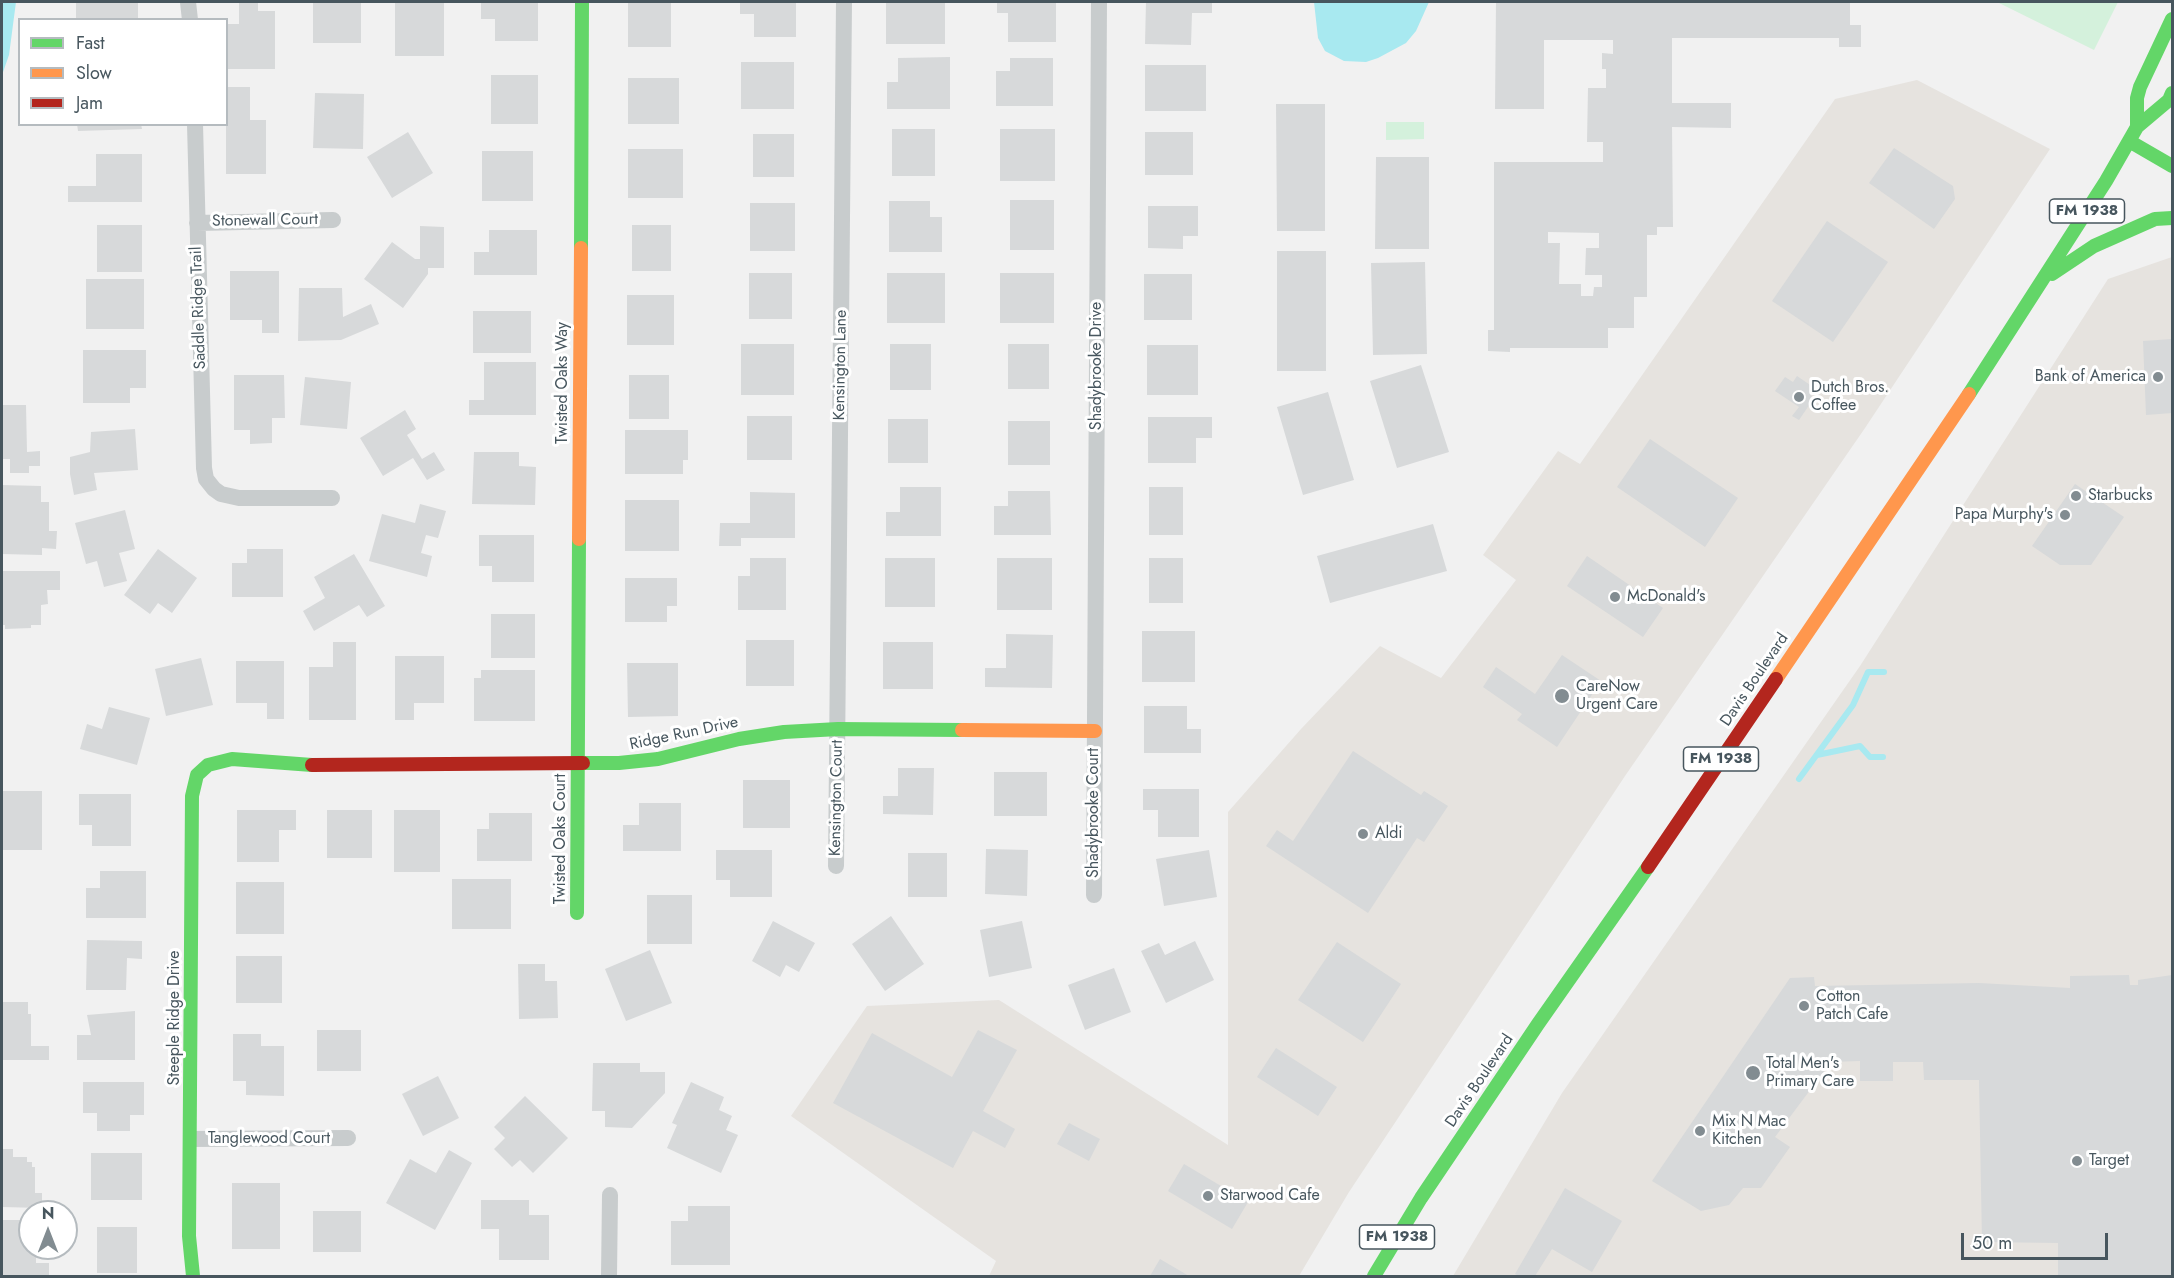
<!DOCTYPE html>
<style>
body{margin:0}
#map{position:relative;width:2174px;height:1278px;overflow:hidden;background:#f1f1f1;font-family:Jost,sans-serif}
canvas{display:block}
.frame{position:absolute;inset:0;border:3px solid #47565e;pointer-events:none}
.legend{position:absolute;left:18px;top:18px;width:210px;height:108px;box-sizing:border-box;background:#fff;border:2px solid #b5bbbf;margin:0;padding:8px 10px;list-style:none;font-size:18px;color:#47565e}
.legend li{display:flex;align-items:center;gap:12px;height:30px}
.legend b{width:30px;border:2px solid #b5bbbf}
.north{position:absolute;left:18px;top:1200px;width:60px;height:60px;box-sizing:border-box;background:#fff;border:2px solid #b5bbbf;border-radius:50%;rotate:0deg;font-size:16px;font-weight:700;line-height:24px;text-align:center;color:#47565e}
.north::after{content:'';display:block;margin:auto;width:21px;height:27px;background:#828c91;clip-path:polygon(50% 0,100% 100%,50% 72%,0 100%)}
.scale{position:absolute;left:1961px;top:1233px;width:147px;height:27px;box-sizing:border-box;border:3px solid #47565e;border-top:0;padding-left:8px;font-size:18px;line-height:21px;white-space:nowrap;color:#47565e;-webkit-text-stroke:4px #fff;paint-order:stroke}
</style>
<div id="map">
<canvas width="2174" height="1278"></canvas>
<div class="frame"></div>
<ul class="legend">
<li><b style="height:8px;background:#63d668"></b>Fast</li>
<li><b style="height:8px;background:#ff974d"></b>Slow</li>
<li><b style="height:8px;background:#b3261e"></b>Jam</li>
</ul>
<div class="north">N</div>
<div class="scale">50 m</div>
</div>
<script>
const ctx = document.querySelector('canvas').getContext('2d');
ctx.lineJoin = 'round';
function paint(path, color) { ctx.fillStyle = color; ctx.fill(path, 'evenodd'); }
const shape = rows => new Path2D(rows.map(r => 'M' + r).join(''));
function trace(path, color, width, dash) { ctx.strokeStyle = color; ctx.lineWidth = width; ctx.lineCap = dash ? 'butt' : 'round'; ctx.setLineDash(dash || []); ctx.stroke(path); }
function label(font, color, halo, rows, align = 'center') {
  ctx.font = font + ' Jost,sans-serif'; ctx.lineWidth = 6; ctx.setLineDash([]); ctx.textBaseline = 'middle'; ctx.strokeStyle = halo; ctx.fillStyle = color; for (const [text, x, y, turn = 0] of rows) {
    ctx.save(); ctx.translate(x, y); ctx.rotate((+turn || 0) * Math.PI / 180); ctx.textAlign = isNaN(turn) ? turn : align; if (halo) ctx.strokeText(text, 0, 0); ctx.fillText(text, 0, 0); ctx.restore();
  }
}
paint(shape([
 [1917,80,2050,149,1865,428,1625,776,1349,1192,1299,1276,989,1276,996,1261,791,1116,867,1006,999,1000,1228,1145,1228,812,1301,729,1380,646,1441,678,1516,580,1483,555,1558,451,1580,464,1835,99],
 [2172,257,2172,1276,1453,1276,1562,1093,1860,666,2108,279]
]), '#e6e3df');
paint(shape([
 [1997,2,2118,2,2094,50],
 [1386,122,1424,122,1424,139,1386,140]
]), '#d4f1dc');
paint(shape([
 [2,2,16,2,9,55,2,75],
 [1314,2,1429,2,1416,31,1406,43,1378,58,1366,62,1344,61,1325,51,1318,38]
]), '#a8e9f0');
trace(shape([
 [1817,755,1860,746,1870,757,1883,757],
 [1799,779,1853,705,1868,672,1884,672]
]), '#a8e9f0', 6);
paint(shape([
 [76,2,138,2,138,20,76,20],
 [239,2,258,2,258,11,275,11,275,69,226,69,226,24,239,24],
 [313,2,361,2,361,43,313,43],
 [395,2,444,2,444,56,395,56],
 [481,2,538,2,538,41,495,41,495,19,481,19],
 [628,2,671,2,671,47,628,47],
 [740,2,796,2,796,37,754,37,754,14,740,14],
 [886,2,945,2,945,44,886,44],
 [997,2,1056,2,1056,42,1008,42,1008,13,997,13],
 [1146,2,1212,2,1212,13,1192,13,1191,45,1145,44],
 [1496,2,1850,2,1850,25,1861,25,1861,47,1839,47,1839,38,1672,38,1672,103,1731,103,1731,128,1672,127,1673,227,1657,227,1657,235,1647,235,1647,297,1634,297,1634,328,1608,328,1608,348,1510,348,1510,352,1488,351,1488,330,1494,330,1494,162,1603,162,1603,142,1587,142,1588,88,1606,88,1606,69,1602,69,1602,53,1613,54,1613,40,1544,40,1544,109,1495,109],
 [1548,232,1599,233,1599,248,1586,248,1585,275,1602,275,1602,287,1594,287,1593,296,1581,296,1581,284,1559,284,1560,243,1548,243],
 [950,57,950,109,887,109,887,82,898,82,898,58],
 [1010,58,1053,58,1053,106,996,106,996,71,1010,71],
 [741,62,794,62,794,109,741,109],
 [1145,65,1206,65,1206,111,1145,111],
 [491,75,538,75,538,124,491,124],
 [628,78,679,78,679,124,628,124],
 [226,87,250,87,250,120,266,120,266,174,226,174],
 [315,93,364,94,363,149,313,148],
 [1276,104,1325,104,1325,231,1277,231],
 [77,124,141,124,142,129,78,131],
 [892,129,935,129,935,176,892,176],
 [1000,129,1055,129,1055,181,1000,181],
 [408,132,433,173,392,198,367,157],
 [1145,132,1193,132,1193,175,1145,175],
 [753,134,794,134,794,177,753,177],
 [1894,148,1953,186,1955,199,1934,229,1869,183],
 [628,149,683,149,683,198,628,198],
 [482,151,533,151,533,201,482,201],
 [96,154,142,154,142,202,68,202,68,186,96,186],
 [1376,157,1429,157,1429,249,1375,249],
 [1010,200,1054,200,1054,250,1010,250],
 [889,201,930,201,930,217,942,217,942,252,889,252],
 [750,203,795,203,795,251,750,251],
 [1148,206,1198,206,1198,236,1183,236,1183,249,1148,248],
 [1827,221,1888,262,1833,342,1772,301],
 [97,225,142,225,142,272,97,272],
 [632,225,671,225,671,271,632,271],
 [420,226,444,227,444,268,428,268,428,274,403,308,364,279,392,242,415,259,420,259],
 [489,230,537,230,537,275,474,275,474,252,489,252],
 [1277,251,1326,251,1326,371,1277,371],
 [1425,262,1427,354,1373,355,1371,263],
 [230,271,279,271,279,333,262,333,262,320,230,320],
 [749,273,792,273,792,319,749,319],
 [887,273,945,273,945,323,887,323],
 [1000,273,1054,273,1054,323,1000,323],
 [1144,274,1192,274,1192,320,1144,320],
 [86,279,144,279,144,329,86,329],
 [299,288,342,288,343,317,371,304,379,324,341,340,298,341],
 [627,295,674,295,674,345,627,345],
 [473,311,531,311,531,353,473,353],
 [2172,339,2172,413,2146,415,2143,341],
 [741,344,794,344,794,395,741,395],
 [890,344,931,344,931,390,890,390],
 [1008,344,1049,344,1049,389,1008,389],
 [1147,345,1198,345,1198,395,1147,395],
 [83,350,146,350,146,388,130,388,130,403,83,403],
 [484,362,536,362,536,415,469,415,469,400,484,400],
 [1421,365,1449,452,1397,468,1370,381],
 [234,375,284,375,285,418,272,418,272,443,250,444,250,430,234,430],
 [629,375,669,375,669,419,629,419],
 [1797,376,1816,389,1811,396,1814,398,1799,420,1792,416,1799,407,1775,391,1785,377,1793,382],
 [305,377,351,382,347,429,300,425],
 [1328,392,1354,480,1303,495,1277,407],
 [2,405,26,405,27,452,40,451,40,466,29,466,29,473,10,473,10,459,2,459],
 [405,410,416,429,407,435,422,459,434,452,445,470,427,480,413,458,383,476,360,438],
 [747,416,792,416,792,460,747,460],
 [1148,417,1212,417,1212,438,1196,438,1196,463,1148,463],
 [888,419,928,419,928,463,888,463],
 [1008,421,1050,421,1050,465,1008,465],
 [135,429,138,470,94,473,97,490,74,495,70,474,70,457,90,452,91,432],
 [625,430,688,430,688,460,683,460,683,474,625,474],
 [1650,439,1738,498,1705,547,1617,487],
 [474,452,519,452,519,466,536,467,535,505,472,504],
 [2075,484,2124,517,2091,565,2060,565,2032,546],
 [2,485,41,486,41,502,49,502,49,531,57,531,56,549,42,548,42,555,2,554],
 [900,487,941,487,941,536,886,536,886,512,900,512],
 [1149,487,1183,487,1183,535,1149,535],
 [1008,491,1050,491,1051,535,994,535,994,506,1008,506],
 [750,492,795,493,795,538,741,538,741,546,719,546,720,523,750,523],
 [625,500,679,500,679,551,625,551],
 [420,504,446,511,438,538,426,535,421,553,432,556,427,577,369,561,382,514,415,523],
 [125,510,135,549,119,553,127,581,104,587,97,561,86,564,75,523],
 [1433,524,1447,571,1330,603,1317,556],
 [479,535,534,535,534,582,492,582,492,566,479,566],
 [158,549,197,578,172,613,158,603,150,614,124,595],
 [247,549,283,549,283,597,232,597,232,563,247,563],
 [354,554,385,606,367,617,359,605,314,631,303,611,325,598,314,577],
 [1587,556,1663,608,1643,637,1567,586],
 [750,558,786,558,786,610,738,610,738,576,750,576],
 [885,558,935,558,935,607,885,607],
 [997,558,1052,558,1052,610,997,610],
 [1149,558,1183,558,1183,603,1149,603],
 [2,571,60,571,60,590,47,590,48,604,41,605,41,625,31,625,31,628,5,629,5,625,2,625],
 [625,578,677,578,677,606,667,606,667,622,625,622],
 [491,614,535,614,535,658,491,658],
 [1142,631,1195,631,1195,682,1142,682],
 [1006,634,1053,635,1052,688,985,687,985,668,1006,668],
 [746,640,794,640,794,686,746,686],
 [333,642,356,642,356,720,309,720,309,667,333,667],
 [883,642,933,642,933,689,883,689],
 [1562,655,1601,681,1557,747,1517,720,1522,714,1483,687,1496,667,1535,694],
 [395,656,444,656,444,703,414,703,414,720,395,720],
 [201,658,213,705,166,716,155,669],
 [236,661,284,661,284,719,267,719,267,703,236,703],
 [627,663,678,663,678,716,628,717],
 [481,670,535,670,535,721,474,721,474,678,481,678],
 [1144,706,1187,706,1187,729,1201,729,1201,753,1144,753],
 [109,707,150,718,137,765,80,749,87,724,102,729],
 [1353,751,1421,795,1424,791,1448,806,1424,842,1417,838,1368,913,1266,846,1277,830,1293,841],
 [898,768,934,768,933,815,883,814,883,796,898,796],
 [994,772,1047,772,1047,816,994,816],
 [743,780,790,780,790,828,743,828],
 [1143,789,1199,789,1199,837,1158,837,1158,810,1143,810],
 [2,791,42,791,42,850,2,850],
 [79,794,131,794,131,846,92,846,92,825,79,825],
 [639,803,681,803,681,851,623,851,623,825,639,825],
 [237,810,296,810,296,830,279,830,279,862,237,862],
 [327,810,372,810,372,858,327,858],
 [394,810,440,810,440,872,394,872],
 [489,813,532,813,532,861,477,861,477,829,489,829],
 [986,849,1028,850,1027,896,985,894],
 [716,850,772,850,772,897,730,897,730,880,716,880],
 [1209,850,1217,897,1164,906,1156,859],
 [908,853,947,853,947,897,908,897],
 [100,871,146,871,146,918,86,918,86,888,100,888],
 [452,879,511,879,511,929,452,929],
 [236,882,284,882,284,934,236,934],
 [647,895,692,895,692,944,647,944],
 [891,916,924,964,885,991,852,944],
 [773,921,815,943,799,972,786,965,780,977,752,961],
 [1022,921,1032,968,989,977,980,930],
 [87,940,142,941,142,959,127,958,126,990,86,990],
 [1195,941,1214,980,1166,1003,1141,951,1159,943,1165,955],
 [1337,942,1401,984,1363,1042,1298,1000],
 [650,950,672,1003,626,1021,605,969],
 [236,956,282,956,282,1003,236,1003],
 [518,964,545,964,545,981,557,981,558,1018,519,1019],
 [1114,968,1131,1012,1085,1030,1068,985],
 [2129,975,2130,985,2138,985,2138,980,2172,975,2172,1276,2058,1276,2058,1243,1982,1242,1979,1080,1924,1080,1923,1062,1893,1062,1893,1081,1860,1081,1860,1061,1831,1062,1775,1137,1790,1147,1761,1188,1743,1188,1729,1205,1701,1211,1652,1181,1790,978,1814,977,1815,986,1979,983,2070,988,2070,976],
 [2,1002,28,1002,28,1014,31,1014,31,1046,49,1046,49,1060,3,1060],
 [135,1011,135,1060,77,1060,77,1035,91,1035,87,1015],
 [317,1030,361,1030,361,1071,317,1071],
 [978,1030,1017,1050,983,1111,1015,1129,1005,1148,973,1131,953,1168,833,1103,872,1033,952,1077],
 [233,1034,261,1034,261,1046,284,1046,284,1096,246,1095,246,1081,233,1081],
 [1276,1048,1337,1087,1318,1116,1257,1077],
 [593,1063,640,1063,640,1072,665,1072,665,1093,632,1128,605,1127,605,1111,592,1111],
 [438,1076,459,1118,423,1136,402,1094],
 [83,1082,144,1082,144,1115,130,1115,130,1131,97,1131,97,1113,83,1113],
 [691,1082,724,1097,719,1110,732,1116,726,1130,738,1135,721,1173,667,1148,677,1125,672,1123],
 [525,1096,568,1138,533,1173,520,1160,512,1167,494,1149,505,1138,494,1127],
 [1069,1123,1100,1139,1089,1161,1057,1144],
 [2,1149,13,1149,13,1157,27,1157,27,1162,32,1162,32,1167,35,1167,35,1193,42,1193,42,1208,2,1207],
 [449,1150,472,1163,435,1230,386,1203,410,1159,436,1173],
 [91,1153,142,1153,142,1200,91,1200],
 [1184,1164,1248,1202,1232,1229,1168,1191],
 [232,1183,280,1183,280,1249,232,1249],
 [1565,1188,1622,1221,1592,1272,1552,1249,1535,1276,1519,1276,1515,1274],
 [481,1200,529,1200,529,1215,549,1215,549,1260,499,1260,499,1229,481,1229],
 [688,1206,730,1206,730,1265,671,1265,671,1221,688,1221],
 [313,1211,361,1211,361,1252,313,1252],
 [2,1220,30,1220,30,1248,36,1248,36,1263,49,1263,49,1276,2,1276],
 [97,1227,137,1227,137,1273,97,1273],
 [1160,1259,1189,1276,1150,1276]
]), '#d7d9da');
trace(shape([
 [188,2,190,20],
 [195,124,204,468,206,479,214,489,221,494,239,498,332,498],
 [197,223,333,220],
 [836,866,844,2],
 [1094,895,1099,2],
 [191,1139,348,1138],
 [609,1276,610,1195]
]), '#c8cccd', 16);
trace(shape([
 [2137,127,2137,98,2140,87,2172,19],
 [2129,141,2172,166],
 [581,248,582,2],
 [2052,274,2094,246,2155,219,2172,218],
 [1969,394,2106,181,2137,127,2169,100,2172,93],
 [583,763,619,763,658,759,739,739,784,732,838,729,962,730],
 [577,913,579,539],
 [193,1276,189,1236,192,796,197,775,208,765,232,759,312,765],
 [1374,1276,1421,1198,1538,1024,1648,867]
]), '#63d668', 14);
trace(shape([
 [579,539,581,248],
 [1776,679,1969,394],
 [962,730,1095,731]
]), '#ff974d', 14);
trace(shape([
 [312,765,583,763],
 [1648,867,1776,679]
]), '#b3261e', 14);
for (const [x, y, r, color] of [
 [2158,377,6,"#828c91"],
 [1799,397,6,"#828c91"],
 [2076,496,6,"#828c91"],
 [2065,515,6,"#828c91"],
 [1615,597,6,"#828c91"],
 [1562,696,8,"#828c91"],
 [1363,834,6,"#828c91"],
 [1804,1006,6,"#828c91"],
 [1753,1073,8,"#828c91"],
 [1700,1131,6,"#828c91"],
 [2077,1161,6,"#828c91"],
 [1208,1196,6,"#828c91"]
]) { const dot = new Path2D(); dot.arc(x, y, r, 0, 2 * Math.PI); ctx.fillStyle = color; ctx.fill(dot); trace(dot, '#fff', 2); }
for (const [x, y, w] of [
 [2087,211,75],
 [1721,759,75],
 [1397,1237,75]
]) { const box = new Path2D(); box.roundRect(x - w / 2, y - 12, w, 24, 4.5); ctx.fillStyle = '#fff'; ctx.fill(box); trace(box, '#47565e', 1.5); }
label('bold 15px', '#47565e', null, [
 ["FM 1938",2087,211],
 ["FM 1938",1721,759],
 ["FM 1938",1397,1237]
]);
label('16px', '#47565e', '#fff', [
 ["Stonewall Court",265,221,-1],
 ["Saddle Ridge Trail",199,308,-92],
 ["Kensington Lane",841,365,-89],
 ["Shadybrooke Drive",1097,366,-90],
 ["Twisted Oaks Way",563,383,-90],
 ["Davis Boulevard",1755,680,-56],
 ["Ridge Run Drive",684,734,-12],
 ["Kensington Court",837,798,-89],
 ["Shadybrooke Court",1094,813,-90],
 ["Twisted Oaks Court",561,839,-90],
 ["Steeple Ridge Drive",175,1018,-90],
 ["Davis Boulevard",1480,1081,-56],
 ["Tanglewood Court",269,1139]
]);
label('16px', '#47565e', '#fff', [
 ["Bank of America",2146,377,"right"],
 ["Dutch Bros.",1811,388],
 ["Coffee",1811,406],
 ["Starbucks",2088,496],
 ["Papa Murphy's",2053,515,"right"],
 ["McDonald's",1627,597],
 ["CareNow",1576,687],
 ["Urgent Care",1576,705],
 ["Aldi",1375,834],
 ["Cotton",1816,997],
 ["Patch Cafe",1816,1015],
 ["Total Men's",1766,1064],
 ["Primary Care",1766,1082],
 ["Mix N Mac",1712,1122],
 ["Kitchen",1712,1140],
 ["Target",2089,1161],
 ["Starwood Cafe",1220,1196]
], 'left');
</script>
